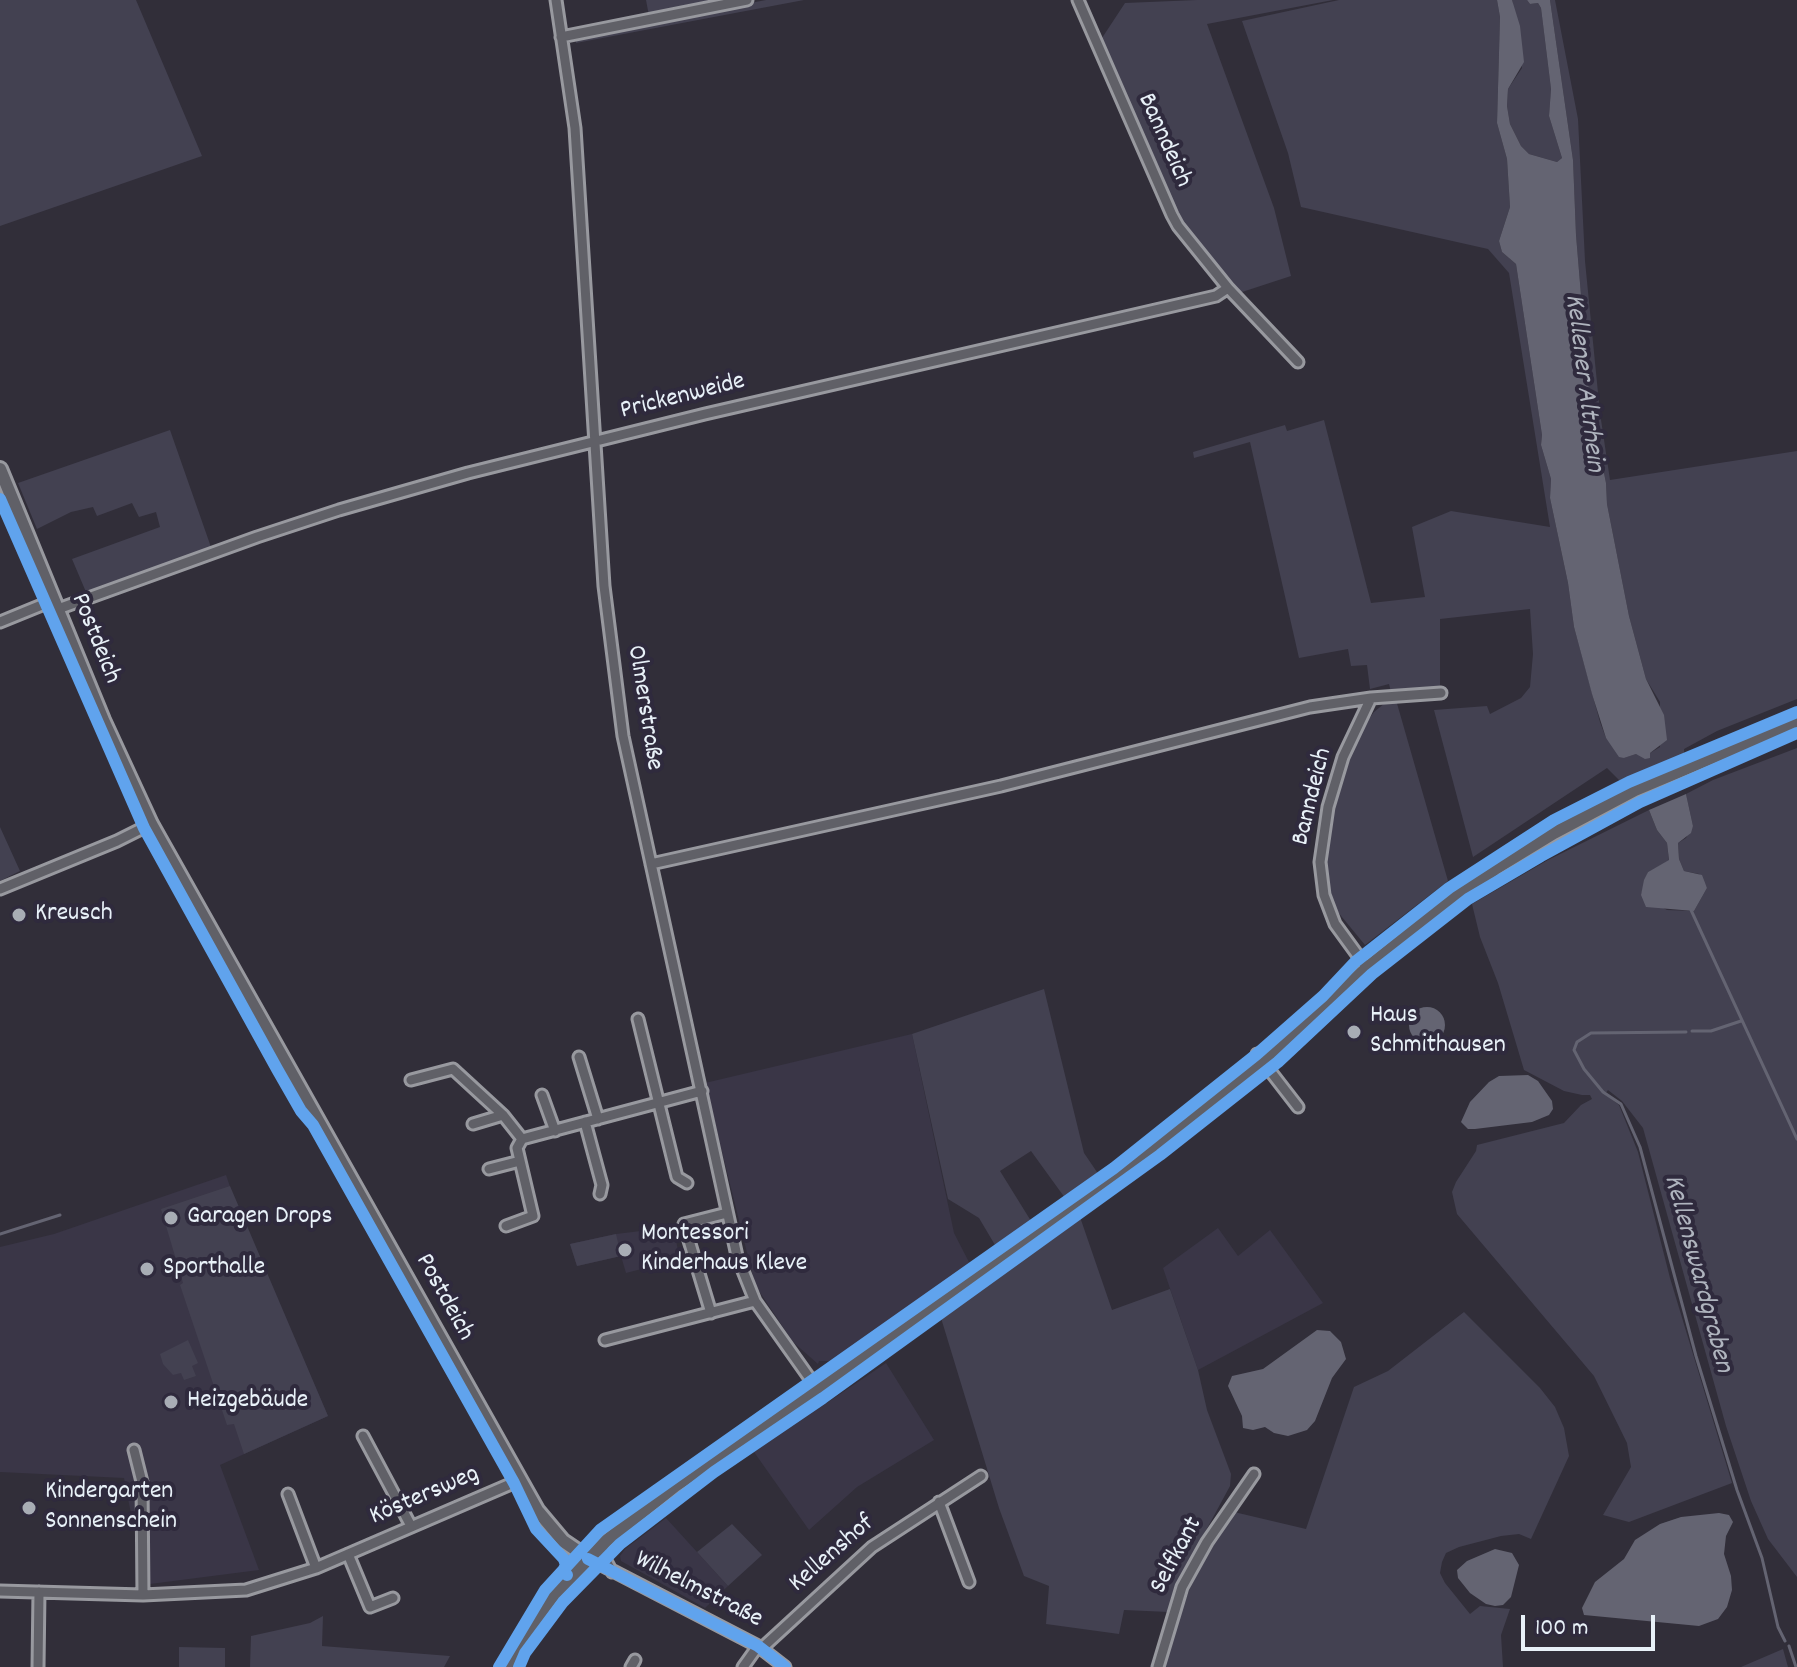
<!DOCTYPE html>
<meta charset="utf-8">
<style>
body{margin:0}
#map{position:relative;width:1797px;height:1667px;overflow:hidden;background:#312e39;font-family:Dekko,sans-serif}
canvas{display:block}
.scale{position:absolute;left:1521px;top:1615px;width:134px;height:36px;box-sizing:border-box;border:4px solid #e8f1f8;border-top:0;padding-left:10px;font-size:24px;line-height:28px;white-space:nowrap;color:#e8f1f8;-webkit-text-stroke:6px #2f2a3d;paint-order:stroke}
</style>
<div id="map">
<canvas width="1797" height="1667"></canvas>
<div class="scale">100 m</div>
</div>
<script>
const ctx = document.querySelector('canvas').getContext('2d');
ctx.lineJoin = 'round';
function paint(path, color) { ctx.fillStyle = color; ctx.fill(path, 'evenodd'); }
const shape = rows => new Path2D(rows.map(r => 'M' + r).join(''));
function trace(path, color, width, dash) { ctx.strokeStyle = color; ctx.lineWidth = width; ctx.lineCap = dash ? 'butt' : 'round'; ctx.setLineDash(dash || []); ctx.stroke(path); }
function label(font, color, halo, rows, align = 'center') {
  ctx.font = font + ' Dekko,sans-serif'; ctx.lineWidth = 8; ctx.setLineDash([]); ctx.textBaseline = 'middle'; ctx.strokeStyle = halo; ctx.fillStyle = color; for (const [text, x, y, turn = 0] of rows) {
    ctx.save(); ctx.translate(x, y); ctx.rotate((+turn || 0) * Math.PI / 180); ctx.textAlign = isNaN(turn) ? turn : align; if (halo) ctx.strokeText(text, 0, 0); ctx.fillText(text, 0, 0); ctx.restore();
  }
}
paint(shape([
 [912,1034,954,1233,971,1266,839,1361,819,1361,818,1364,793,1342,755,1285,705,1083],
 [226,1175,237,1207,328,1416,220,1465,259,1570,150,1584,149,1525,133,1524,124,1478,0,1472,0,1247,54,1234],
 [673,1227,680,1259,626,1273,621,1256,577,1266,570,1244,616,1234],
 [1218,1228,1238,1256,1270,1230,1323,1303,1198,1370,1163,1268],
 [886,1363,934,1440,857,1487,809,1530,754,1452],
 [666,1518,728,1586,705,1608,621,1561,620,1556,625,1549]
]), '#3a3647');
paint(shape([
 [0,0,136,0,202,156,0,226],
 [646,0,732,0,649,16],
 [766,0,804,0,576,43,576,37,603,31],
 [1197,0,1333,0,1207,24,1274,208,1291,276,1239,293,1178,221,1101,44,1102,38,1125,3],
 [1339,0,1497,0,1500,17,1497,123,1507,159,1510,207,1499,241,1502,252,1516,264,1542,435,1541,445,1551,479,1550,498,1568,583,1574,627,1600,722,1606,738,1624,758,1636,754,1641,755,1650,753,1660,747,1660,702,1646,679,1629,616,1607,504,1606,483,1590,403,1576,235,1573,160,1550,0,1555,0,1578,119,1585,261,1600,413,1610,480,1797,451,1797,699,1717,731,1684,749,1684,761,1627,788,1607,768,1473,857,1434,710,1487,706,1490,714,1521,698,1530,687,1533,654,1530,609,1440,619,1440,687,1418,692,1391,692,1389,684,1370,689,1367,665,1351,666,1348,649,1299,658,1250,442,1194,458,1193,452,1285,425,1287,431,1324,420,1371,603,1425,597,1412,527,1451,511,1550,527,1509,273,1488,249,1301,207,1288,153,1242,21],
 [1512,0,1527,0,1530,4,1538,3,1541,8,1551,89,1549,116,1562,158,1557,162,1529,154,1521,146,1510,124,1507,106,1508,89,1522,68],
 [170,430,212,550,86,592,72,559,160,527,156,512,139,517,132,503,97,516,93,507,71,512,37,529,18,483],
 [1396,700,1448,881,1365,945,1337,911,1328,888,1325,869,1326,845,1335,798,1351,754,1365,724,1374,712,1385,703],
 [1797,748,1797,1577,1768,1539,1751,1501,1726,1426,1643,1128,1622,1101,1608,1090,1605,1094,1619,1105,1638,1152,1670,1278,1732,1483,1629,1522,1603,1515,1631,1467,1627,1443,1594,1376,1457,1214,1452,1192,1456,1182,1476,1151,1477,1145,1564,1123,1581,1105,1592,1099,1590,1095,1582,1095,1564,1091,1524,1070,1498,983,1480,937,1472,904,1548,860,1649,810,1657,830,1667,843,1669,861,1648,872,1641,895,1667,910,1694,911,1707,888,1699,874,1684,871,1679,859,1678,843,1686,838,1693,826,1686,794,1713,780],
 [0,827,20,871,0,881],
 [1044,989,1084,1153,1099,1175,1065,1198,1031,1151,1000,1171,1031,1221,995,1245,979,1218,948,1199,912,1034],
 [230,1186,328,1416,244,1454,234,1424,227,1425,180,1285,183,1283,161,1209],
 [1080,1217,1112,1310,1170,1289,1198,1370,1207,1410,1231,1474,1230,1486,1197,1547,1169,1612,1124,1610,1119,1634,1046,1624,1049,1586,1024,1576,999,1508,941,1318],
 [616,1234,621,1256,577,1266,570,1244],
 [1464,1312,1540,1388,1555,1407,1564,1428,1569,1456,1531,1539,1519,1534,1501,1536,1459,1547,1446,1553,1442,1562,1440,1573,1445,1583,1470,1614,1480,1606,1510,1609,1501,1635,1503,1667,1164,1667,1180,1613,1197,1571,1234,1512,1306,1529,1354,1387,1388,1371],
 [188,1340,198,1363,192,1366,196,1376,184,1380,181,1373,173,1375,163,1364,160,1354],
 [732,1524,762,1555,728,1586,697,1552],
 [323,1616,322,1646,450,1656,444,1667,250,1667,251,1636,310,1623],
 [179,1647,225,1648,225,1667,179,1667],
 [1783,1649,1788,1667,1741,1667]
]), '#434151');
paint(shape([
 [1497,0,1512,0,1520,26,1524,62,1508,89,1507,106,1510,124,1521,146,1529,154,1557,162,1562,158,1549,116,1551,89,1541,8,1538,3,1530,4,1527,0,1550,0,1573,160,1576,235,1590,403,1606,483,1607,504,1629,616,1646,679,1664,715,1667,740,1650,753,1650,758,1645,759,1636,754,1624,758,1619,757,1606,738,1592,694,1574,627,1568,583,1550,498,1551,479,1541,445,1542,435,1516,264,1502,252,1499,241,1510,207,1507,159,1497,123,1500,17],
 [1686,794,1693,826,1691,833,1678,843,1679,859,1684,871,1702,875,1707,888,1694,911,1646,907,1641,895,1644,880,1648,872,1669,860,1667,843,1657,830,1649,810],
 '1409 1025a18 18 0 1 1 36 0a18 18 0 1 1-36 0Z',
 [1528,1075,1538,1081,1552,1101,1553,1109,1549,1115,1532,1122,1475,1129,1468,1129,1461,1122,1470,1102,1489,1082,1499,1076],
 [1317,1330,1330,1331,1341,1342,1346,1359,1332,1378,1315,1421,1307,1430,1288,1436,1274,1433,1265,1427,1253,1430,1243,1428,1242,1416,1228,1386,1232,1376,1263,1369],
 [1719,1513,1729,1515,1733,1522,1726,1536,1724,1554,1731,1576,1732,1590,1727,1607,1718,1619,1699,1626,1584,1615,1582,1608,1595,1582,1624,1559,1635,1540,1660,1524,1681,1517],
 [1495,1549,1512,1553,1519,1565,1511,1597,1503,1605,1495,1606,1486,1604,1470,1593,1458,1578,1457,1570,1467,1561]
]), '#646472');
trace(shape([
 [1691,910,1797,1139],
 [1692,1031,1711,1031,1741,1021],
 [1686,1032,1591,1033,1577,1042,1574,1050,1584,1069,1603,1092,1621,1104,1640,1147,1696,1356,1737,1490,1762,1558,1778,1627,1785,1641],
 [0,1234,60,1215],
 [1789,1646,1796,1667]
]), '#646472', 3);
const minor = shape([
 [556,0,575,128,604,586,623,736,737,1256,755,1301,818,1390],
 [1078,0,1172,215,1178,226,1228,288],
 [561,37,747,0],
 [58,609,257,537,339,510,468,473,705,414,1216,296,1228,288,1298,362],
 [0,622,54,600],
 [651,864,1001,786,1310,707,1371,698,1441,693],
 [0,889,117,841,151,824],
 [1367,968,1335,924,1324,895,1320,862,1328,807,1343,757,1371,698],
 [638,1019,677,1177,687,1183],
 [1257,1054,1298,1107],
 [579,1057,598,1119],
 [411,1080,453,1069,503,1115,522,1139,702,1091],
 [542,1095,555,1131],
 [585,1122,602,1185,600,1194],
 [473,1124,503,1115],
 [489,1169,520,1161],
 [506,1226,533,1216,517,1148,522,1139],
 [711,1313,684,1224,727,1213],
 [605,1340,755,1301],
 [363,1436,411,1526],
 [134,1450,142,1482,143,1595],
 [288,1494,316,1568],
 [939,1502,969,1582],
 [602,1544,605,1559,612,1572],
 [348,1554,370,1607,393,1598],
 [588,1558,758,1646,785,1667],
 [0,1591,143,1595,246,1590,316,1568,520,1480],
 [761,1649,872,1547,981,1476],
 [38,1667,39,1592],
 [631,1667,635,1660],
 [743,1667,758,1646],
 [1158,1667,1182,1587,1207,1542,1254,1474]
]);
const major = shape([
 [0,469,103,720,151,824,537,1510,563,1541,588,1558],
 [509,1667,524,1636,553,1596,606,1541,675,1486,818,1390,1117,1176,1238,1082,1367,968,1455,897,1495,869,1554,833,1635,790,1797,722]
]);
trace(minor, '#98999f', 15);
trace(major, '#98999f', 18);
trace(minor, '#606067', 9);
trace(major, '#606067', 12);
trace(shape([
 [0,499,144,828,277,1069,301,1111,313,1125,514,1483,536,1529,564,1559,566,1565,563,1571,567,1575],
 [588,1559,758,1646,785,1667],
 [499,1667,545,1590,600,1530,1114,1168,1257,1054,1323,996,1355,962,1449,888,1554,820,1629,782,1797,712],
 [519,1667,525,1653,563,1602,620,1544,714,1472,823,1398,1160,1155,1278,1062,1372,974,1468,899,1541,856,1640,802,1797,733]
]), '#60a3ed', 12);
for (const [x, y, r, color] of [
 [19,915,8,"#a8adb5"],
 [1354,1032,8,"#a8adb5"],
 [171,1218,8,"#a8adb5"],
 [625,1250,8,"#a8adb5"],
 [147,1269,8,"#a8adb5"],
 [171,1402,8,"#a8adb5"],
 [29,1508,8,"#a8adb5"]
]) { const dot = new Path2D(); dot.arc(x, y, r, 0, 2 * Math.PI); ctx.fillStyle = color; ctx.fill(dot); trace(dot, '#2f2a3d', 3); }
label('26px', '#e8f1f8', '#2f2a3d', [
 ["Banndeich",1163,141,66],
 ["Prickenweide",683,398,-14],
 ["Postdeich",94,639,68],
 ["Olmerstraße",643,708,81],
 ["Banndeich",1314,797,-76],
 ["Postdeich",443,1298,61],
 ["Köstersweg",425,1497,-23],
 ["Kellenshof",833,1555,-41],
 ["Selfkant",1178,1556,-62],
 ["Wilhelmstraße",698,1591,27]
]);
label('26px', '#e8f1f8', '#2f2a3d', [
 ["Kreusch",35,915],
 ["Haus",1370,1017],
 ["Schmithausen",1370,1047],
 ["Garagen Drops",187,1218],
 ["Montessori",641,1235],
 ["Kinderhaus Kleve",641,1265],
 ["Sporthalle",163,1269],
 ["Heizgebäude",187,1402],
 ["Kindergarten",45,1493],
 ["Sonnenschein",45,1523]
], 'left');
label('italic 28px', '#afb4be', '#2f2a3d', [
 ["Kellener Altrhein",1582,383,83],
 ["Kellenswardgraben",1696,1274,75]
]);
</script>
